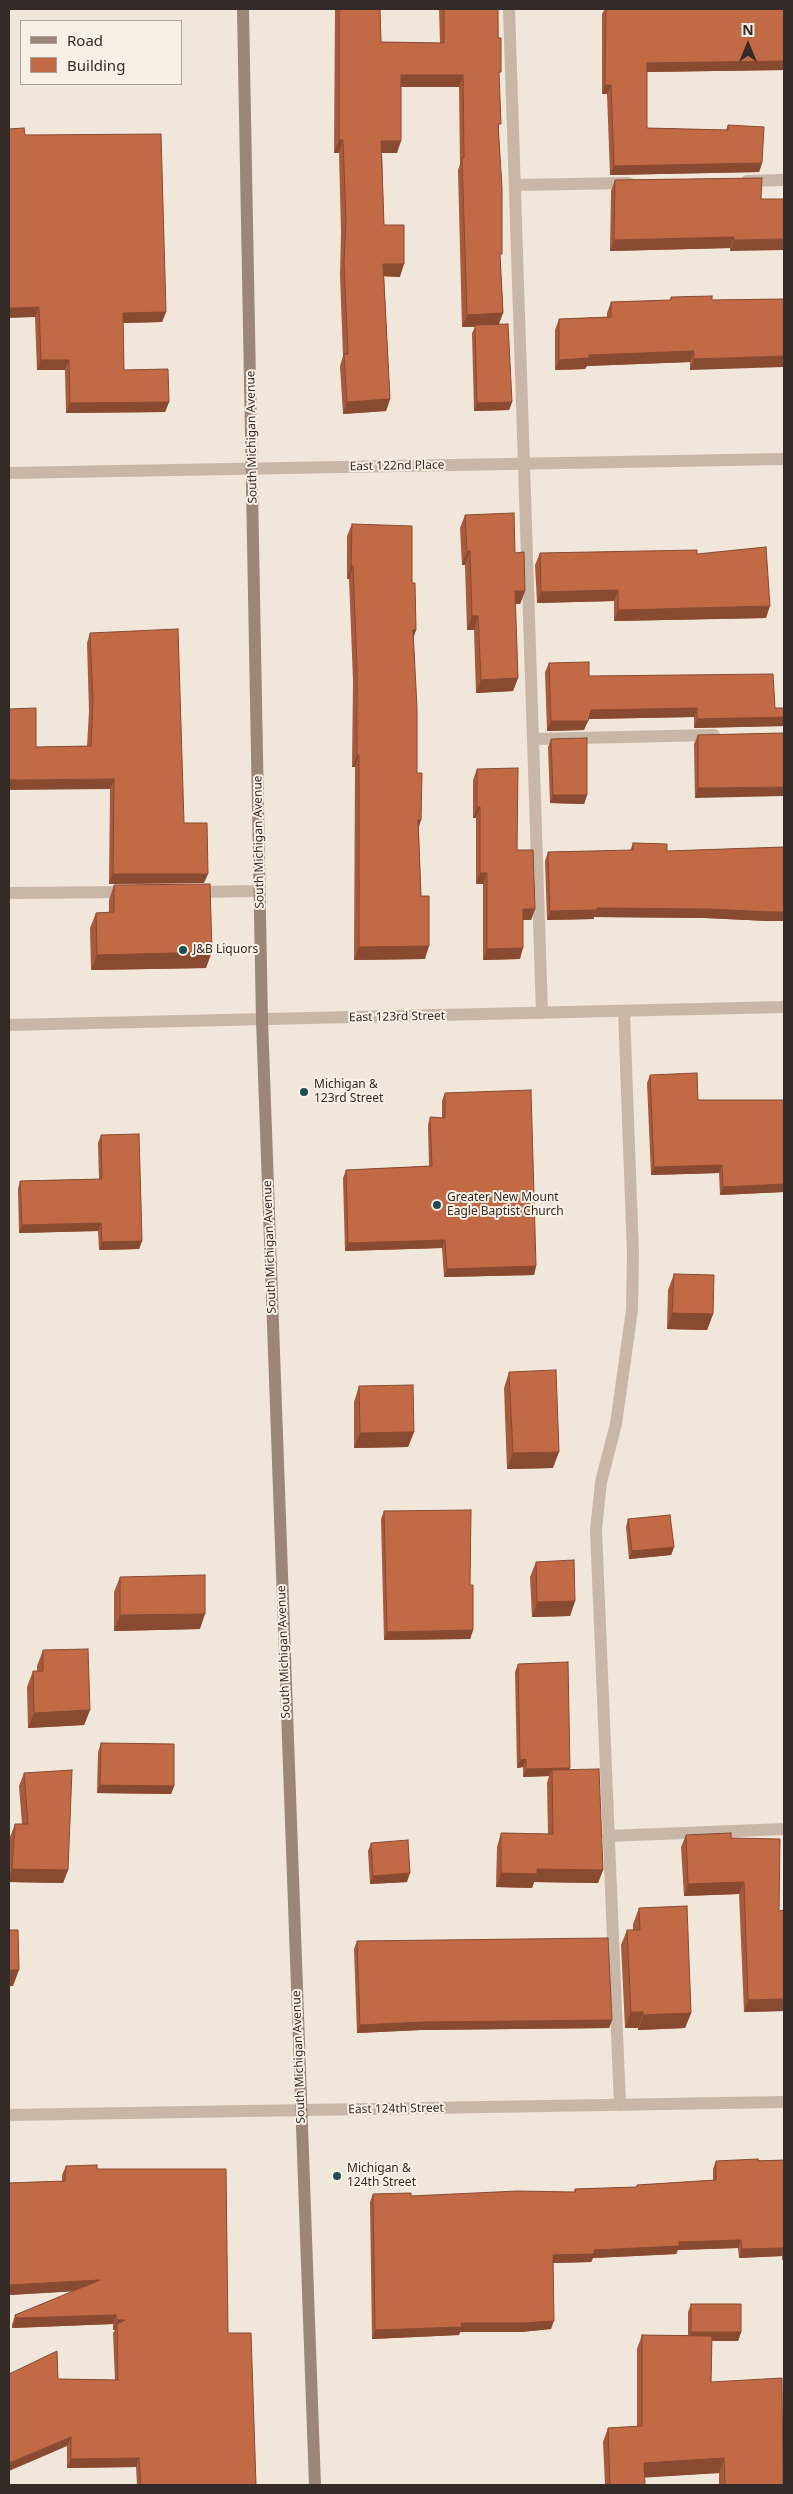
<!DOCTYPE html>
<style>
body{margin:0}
#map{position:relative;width:793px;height:2494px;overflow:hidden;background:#f0e6d9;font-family:"Noto Sans",sans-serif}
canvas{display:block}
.frame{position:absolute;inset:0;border:10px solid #342b26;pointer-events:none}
.legend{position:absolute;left:20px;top:20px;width:162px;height:65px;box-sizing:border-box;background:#f8f0e5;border:1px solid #aaa199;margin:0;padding:6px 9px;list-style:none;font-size:15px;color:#342b26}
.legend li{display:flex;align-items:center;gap:10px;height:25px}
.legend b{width:25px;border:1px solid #aaa199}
.north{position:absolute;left:723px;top:20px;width:50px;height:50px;-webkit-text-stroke:4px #f8f0e5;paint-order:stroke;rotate:0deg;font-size:14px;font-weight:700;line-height:20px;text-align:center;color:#342b26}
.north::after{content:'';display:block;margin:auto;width:18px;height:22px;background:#342b26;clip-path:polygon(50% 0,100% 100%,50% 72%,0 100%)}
</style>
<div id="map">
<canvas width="793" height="2494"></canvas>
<div class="frame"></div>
<ul class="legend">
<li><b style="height:6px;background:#9b8677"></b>Road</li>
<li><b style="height:14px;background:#c26946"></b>Building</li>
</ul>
<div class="north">N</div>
</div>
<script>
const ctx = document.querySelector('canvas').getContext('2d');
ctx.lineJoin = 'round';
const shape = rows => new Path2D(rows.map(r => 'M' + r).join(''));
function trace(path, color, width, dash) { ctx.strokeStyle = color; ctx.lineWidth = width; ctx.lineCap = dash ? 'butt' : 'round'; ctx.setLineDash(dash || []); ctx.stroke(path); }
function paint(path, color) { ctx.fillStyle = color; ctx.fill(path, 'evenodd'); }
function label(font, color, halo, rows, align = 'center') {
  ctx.font = font + ' "Noto Sans",sans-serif'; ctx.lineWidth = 4; ctx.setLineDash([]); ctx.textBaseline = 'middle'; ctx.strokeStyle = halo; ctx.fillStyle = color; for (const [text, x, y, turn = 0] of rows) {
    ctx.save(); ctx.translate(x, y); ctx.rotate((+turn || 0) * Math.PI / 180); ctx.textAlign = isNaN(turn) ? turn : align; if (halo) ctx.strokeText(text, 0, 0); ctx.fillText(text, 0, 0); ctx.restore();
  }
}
trace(shape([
 [509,9,542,1013],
 [747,181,784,180],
 [515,185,629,183],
 [533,739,714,735],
 [194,892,259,891],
 [9,893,127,892],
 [608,1836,784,1829],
 [620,2105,596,1530,601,1482,616,1424,632,1310,633,1254,624,1011]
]), '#c8b7a6', 12);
trace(shape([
 [9,473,784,459],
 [9,1025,784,1007],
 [9,2115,784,2102]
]), '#c8b7a6', 12);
trace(shape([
 [243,9,262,1020,315,2485]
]), '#9b8677', 12);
paint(shape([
 [335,9,380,9,381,42,440,43,439,9,498,9,499,79,499,131,500,258,503,313,499,324,512,402,509,410,474,411,472,333,475,327,462,327,458,170,460,164,459,87,401,87,397,153,382,153,384,225,400,277,384,276,390,399,386,411,343,414,340,366,343,356,340,275,341,232,339,153,334,153],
 [605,9,784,9,784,70,647,72,647,128,726,130,728,125,762,163,759,172,610,175,607,94,602,94,602,14],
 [25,135,166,312,162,322,123,323,124,370,169,402,165,412,66,413,65,370,37,370,35,317],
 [762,178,730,251,730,248,610,251,611,191,615,180],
 [671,297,712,300,784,299,690,370,690,362,587,366,585,369,555,370,555,330,559,319,607,317,607,313,611,302,670,300],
 [465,515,515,553,525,591,520,604,515,604,518,678,513,691,476,693,474,630,467,630,465,565,462,565,460,528],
 [352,524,412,583,416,630,413,638,417,773,421,896,425,959,354,960,355,767,352,767,353,681,349,579,347,579,347,536],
 [540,553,697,554,766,618,614,621,614,601,537,603,535,565],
 [90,633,184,823,204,883,109,884,110,789,36,747,87,746,89,711,87,643],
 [549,663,589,676,775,708,784,708,784,726,694,728,694,717,588,719,584,730,547,731,545,672],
 [784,733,695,798,694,744,698,735],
 [551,739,587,795,584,804,550,803,548,747],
 [477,769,517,850,535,909,531,920,523,920,520,959,483,960,483,884,476,884,476,818,473,818,473,780],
 [633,843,667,851,784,847,784,921,768,921,705,918,594,917,594,919,547,920,545,861,548,852,630,851],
 [114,885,206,968,91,970,90,928,96,913,109,912,109,900],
 [650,1075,698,1100,784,1100,784,1192,720,1195,719,1173,651,1175,647,1083],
 [445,1093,536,1266,534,1275,444,1277,442,1248,345,1251,343,1178,346,1170,429,1166,428,1125,430,1117,442,1118,442,1101],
 [101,1135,142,1241,139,1249,99,1250,98,1231,19,1233,18,1189,20,1181,99,1179,98,1143],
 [674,1274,713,1314,707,1330,667,1329,668,1290],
 [509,1372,553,1468,507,1469,504,1388],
 [359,1386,414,1432,408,1447,354,1448,354,1402],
 [384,1511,470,1585,473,1630,470,1639,384,1640,381,1519],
 [628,1519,674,1547,671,1555,629,1559,626,1527],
 [536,1562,575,1601,570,1616,532,1617,530,1577],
 [120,1577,200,1629,114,1631,114,1592],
 [43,1650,90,1710,84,1725,28,1728,27,1687,33,1671,37,1671,37,1666],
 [518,1664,569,1770,603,1870,598,1883,534,1882,532,1888,496,1887,497,1847,501,1833,548,1834,547,1783,549,1776,523,1777,523,1767,517,1768,515,1672],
 [101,1743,174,1786,171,1794,97,1793,98,1752],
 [24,1773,68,1870,63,1883,9,1882,10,1837,15,1824,22,1824,19,1786],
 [686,1835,731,1838,779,1911,784,1910,784,2011,744,2012,739,1894,684,1896,681,1847],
 [371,1843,407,1882,370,1884,368,1851],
 [639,1908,691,2013,685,2028,638,2030,638,2028,625,2028,621,1945,627,1930,633,1930,633,1924],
 [357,1941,612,2020,609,2028,421,2030,357,2033,354,1949],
 [784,2160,784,2260,782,2260,782,2256,739,2258,738,2248,678,2250,676,2254,593,2258,591,2262,553,2263,551,2329,521,2332,460,2332,459,2335,372,2339,370,2202,373,2194,411,2196,574,2192,575,2189,636,2187,637,2185,713,2180,713,2169,716,2161],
 [66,2166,97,2169,228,2333,256,2485,137,2485,136,2467,67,2468,67,2446,58,2379,115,2380,113,2333,115,2330,113,2330,113,2324,12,2328,12,2325,15,2315,74,2291,9,2295,9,2183,62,2181,62,2175],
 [691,2304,741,2332,738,2341,712,2341,711,2382,783,2485,719,2485,719,2473,644,2477,645,2485,605,2485,603,2442,608,2428,637,2426,637,2349,642,2335,688,2335,688,2312]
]), '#a75a3c');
paint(shape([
 [784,61,784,70,644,72,647,63],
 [401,75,463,75,459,87,397,87],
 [605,85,611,85,607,94,602,94],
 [339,140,343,140,339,153,334,153],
 [381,141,401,141,397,153,377,153],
 [762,163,759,172,610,175,614,166],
 [734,237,730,248,610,251,614,240],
 [784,239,784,250,730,251,734,240],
 [383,264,404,264,400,277,379,276],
 [39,307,35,317,9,318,9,308],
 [166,312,162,322,119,323,123,313],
 [503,313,498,325,462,327,467,315],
 [694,351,690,362,587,366,585,369,555,370,559,360,589,355],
 [784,356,784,367,690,370,694,359],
 [41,360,69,360,65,370,37,370],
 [390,399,386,411,343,414,347,402],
 [169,402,165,412,66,413,70,403],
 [512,402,509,410,474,411,477,403],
 [467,551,470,551,465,565,462,565],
 [351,566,353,566,349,579,347,579],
 [618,590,614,601,537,603,541,592],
 [515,591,525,591,520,604,510,604],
 [770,606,766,618,614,621,618,610],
 [472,616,478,616,474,630,467,630],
 [413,630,416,630,412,642],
 [518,678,513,691,476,693,481,680],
 [697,708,694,717,587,719,591,710],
 [784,717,784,726,694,728,697,719],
 [551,721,588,721,584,730,547,731],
 [357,755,359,755,355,767,352,767],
 [114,779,110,789,9,790,9,780],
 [784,787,784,796,695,798,698,788],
 [553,795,587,795,584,804,550,803],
 [477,807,480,807,476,818,473,818],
 [418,820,421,820,417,833],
 [480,873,487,873,483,884,476,884],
 [113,874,208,874,204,883,109,884],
 [597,908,708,909,784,912,784,921,768,921,705,918,594,917,594,919,547,920,550,911],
 [523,909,535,909,531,920,519,920],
 [429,946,425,959,354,960,359,947],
 [523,948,520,959,483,960,487,949],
 [212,952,206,968,91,970,97,955],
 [722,1165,719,1173,651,1175,654,1167],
 [784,1184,784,1192,720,1195,723,1187],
 [101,1223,98,1231,19,1233,22,1225],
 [445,1240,442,1248,345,1251,348,1243],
 [142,1241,139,1249,99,1250,102,1242],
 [536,1266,534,1275,444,1277,447,1269],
 [672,1313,713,1314,707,1330,667,1329],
 [414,1432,408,1447,354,1448,360,1433],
 [559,1452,553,1468,507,1469,513,1453],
 [674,1547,671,1555,629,1559,632,1551],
 [575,1601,570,1616,532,1617,537,1602],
 [205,1614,200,1629,114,1631,120,1615],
 [473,1630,470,1639,384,1640,387,1632],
 [90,1710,84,1725,28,1728,34,1713],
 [526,1759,523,1767,517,1768,520,1760],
 [570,1768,567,1776,552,1770,549,1776,523,1777,526,1769],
 [100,1785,174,1786,171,1794,97,1793],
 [12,1869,68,1870,63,1883,9,1882,9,1878],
 [537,1869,603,1870,598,1883,534,1882,532,1888,496,1887,501,1873],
 [410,1873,407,1882,370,1884,373,1876],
 [744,1882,739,1894,684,1896,688,1884],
 [9,1970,19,1970,13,1986,9,1986],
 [784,1999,784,2011,744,2012,748,2000],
 [631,2012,643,2012,638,2028,625,2028],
 [691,2013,685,2028,638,2030,643,2015],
 [612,2020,609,2028,421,2030,357,2033,360,2025,424,2022],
 [741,2240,738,2248,678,2250,676,2254,593,2258,591,2262,550,2263,553,2255,594,2250,679,2242],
 [784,2248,782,2256,739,2258,742,2249],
 [100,2280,97,2290,9,2295,9,2285],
 [116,2315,113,2324,12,2328,16,2318],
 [117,2320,125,2320,117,2324,115,2330,113,2330],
 [554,2321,551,2329,521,2332,460,2332,459,2335,372,2339,375,2330,461,2323],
 [691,2332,741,2332,738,2341,688,2341],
 [71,2437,67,2446,9,2471,9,2463],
 [139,2458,136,2467,67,2468,71,2459],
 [724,2458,719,2473,639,2478,644,2463]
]), '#884a31');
const building = shape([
 [339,9,380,9,381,42,444,43,444,9,498,9,498,38,501,38,501,72,499,72,501,124,498,124,502,188,502,254,500,254,503,313,467,315,462,158,464,158,463,75,401,75,401,141,381,141,384,225,404,225,404,264,383,264,390,399,347,402,344,354,348,354,344,263,346,220,343,140,339,140,339,9],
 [606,9,784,9,784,61,647,63,647,128,728,130,728,125,764,127,762,163,614,166,611,85,605,85,606,9],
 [24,128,25,135,161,134,166,312,123,313,124,370,168,369,169,402,70,403,69,360,41,360,39,307,9,308,9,129,24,128],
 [762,178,761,199,784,199,784,239,734,240,734,237,614,240,615,180,762,178],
 [712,296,712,300,784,299,784,356,694,359,694,351,589,355,589,358,559,360,559,319,611,317,611,302,671,300,671,297,712,296],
 [508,324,512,402,477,403,475,325,508,324],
 [514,513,515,553,524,552,525,591,515,591,518,678,481,680,478,616,472,616,470,551,467,551,465,515,514,513],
 [352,524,412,526,412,583,415,583,416,630,413,630,417,708,417,773,422,773,421,820,418,820,421,896,429,896,429,946,359,947,359,755,357,755,357,668,353,566,351,566,352,524],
 [766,547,770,606,618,610,618,590,541,592,540,553,697,550,697,554,766,547],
 [178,629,184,823,207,823,208,874,113,874,114,779,9,780,9,709,36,708,36,747,91,746,93,701,90,633,178,629],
 [589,662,589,676,773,674,775,708,784,708,784,717,697,719,697,708,591,710,588,721,551,721,549,663,589,662],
 [784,733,784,787,698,788,698,735,784,733],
 [587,738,587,795,553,795,551,739,587,738],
 [518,768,517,850,533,850,535,909,523,909,523,948,487,949,487,873,480,873,480,807,477,807,477,769,518,768],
 [633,843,667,844,667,851,784,847,784,912,771,912,708,909,597,908,597,910,550,911,548,852,633,850,633,843],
 [210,884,212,952,97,955,96,913,114,912,114,885,210,884],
 [697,1073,698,1100,784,1100,784,1184,723,1187,722,1165,654,1167,650,1075,697,1073],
 [531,1090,536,1266,447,1269,445,1240,348,1243,346,1170,432,1166,430,1117,445,1118,445,1093,531,1090],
 [139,1134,142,1241,102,1242,101,1223,22,1225,20,1181,102,1179,101,1135,139,1134],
 [674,1274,714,1275,713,1314,672,1313,674,1274],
 [556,1370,559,1452,513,1453,509,1372,556,1370],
 [413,1385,414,1432,360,1433,359,1386,413,1385],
 [471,1510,470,1585,473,1585,473,1630,387,1632,384,1511,471,1510],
 [670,1515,674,1547,632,1551,628,1519,670,1515],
 [574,1560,575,1601,537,1602,536,1562,574,1560],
 [205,1575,205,1614,120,1615,120,1577,205,1575],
 [88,1649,90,1710,34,1713,33,1671,43,1671,43,1650,88,1649],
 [568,1662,570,1768,526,1769,526,1759,520,1760,518,1664,568,1662],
 [101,1743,174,1744,174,1786,100,1785,101,1743],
 [599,1769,603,1870,537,1869,537,1874,501,1873,501,1833,553,1834,552,1770,599,1769],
 [72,1770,68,1870,12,1869,15,1824,28,1824,24,1773,72,1770],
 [731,1833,731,1838,780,1839,779,1911,784,1910,784,1999,748,2000,744,1882,688,1884,686,1835,731,1833],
 [408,1840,410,1873,373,1876,371,1843,408,1840],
 [687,1906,691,2013,643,2015,643,2012,631,2012,627,1930,640,1930,639,1908,687,1906],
 [9,1930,18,1930,19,1970,9,1970,9,1930],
 [608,1938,612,2020,424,2022,360,2025,357,1941,608,1938],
 [758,2159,758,2161,784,2160,784,2248,742,2249,741,2240,679,2242,679,2246,594,2250,594,2254,553,2255,554,2321,524,2323,461,2323,462,2327,375,2330,373,2194,411,2193,411,2196,517,2191,575,2192,575,2189,637,2187,637,2185,716,2180,716,2161,758,2159],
 [97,2165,97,2169,226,2169,228,2333,251,2333,256,2485,141,2485,139,2458,71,2459,71,2437,9,2463,9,2374,57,2351,58,2379,118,2380,117,2324,125,2320,117,2320,116,2315,16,2318,15,2315,100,2280,9,2285,9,2183,65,2181,66,2166,97,2165],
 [691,2304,741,2304,741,2332,691,2332,691,2304],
 [642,2335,712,2336,711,2382,782,2378,783,2485,725,2485,724,2458,644,2463,645,2485,610,2485,608,2428,642,2426,642,2335]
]);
paint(building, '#c26946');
trace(building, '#884a31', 1);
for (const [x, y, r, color] of [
 [183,950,5,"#1e4e54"],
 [304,1092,5,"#1e4e54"],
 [437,1205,5,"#1e4e54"],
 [337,2176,5,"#1e4e54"]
]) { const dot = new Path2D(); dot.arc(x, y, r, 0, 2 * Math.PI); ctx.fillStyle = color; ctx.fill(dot); trace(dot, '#f8f0e5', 2); }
label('12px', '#342b26', '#f8f0e5', [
 ["South Michigan Avenue",252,437,-91],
 ["East 122nd Place",397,466,-1],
 ["South Michigan Avenue",259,842,-91],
 ["East 123rd Street",397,1017,-1],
 ["South Michigan Avenue",270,1247,-92],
 ["South Michigan Avenue",284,1652,-92],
 ["South Michigan Avenue",299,2057,-92],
 ["East 124th Street",396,2109,-1]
]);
label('12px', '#342b26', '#f8f0e5', [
 ["J&B Liquors",193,950],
 ["Michigan &",314,1085],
 ["123rd Street",314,1099],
 ["Greater New Mount",447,1198],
 ["Eagle Baptist Church",447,1212],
 ["Michigan &",347,2169],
 ["124th Street",347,2183]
], 'left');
</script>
